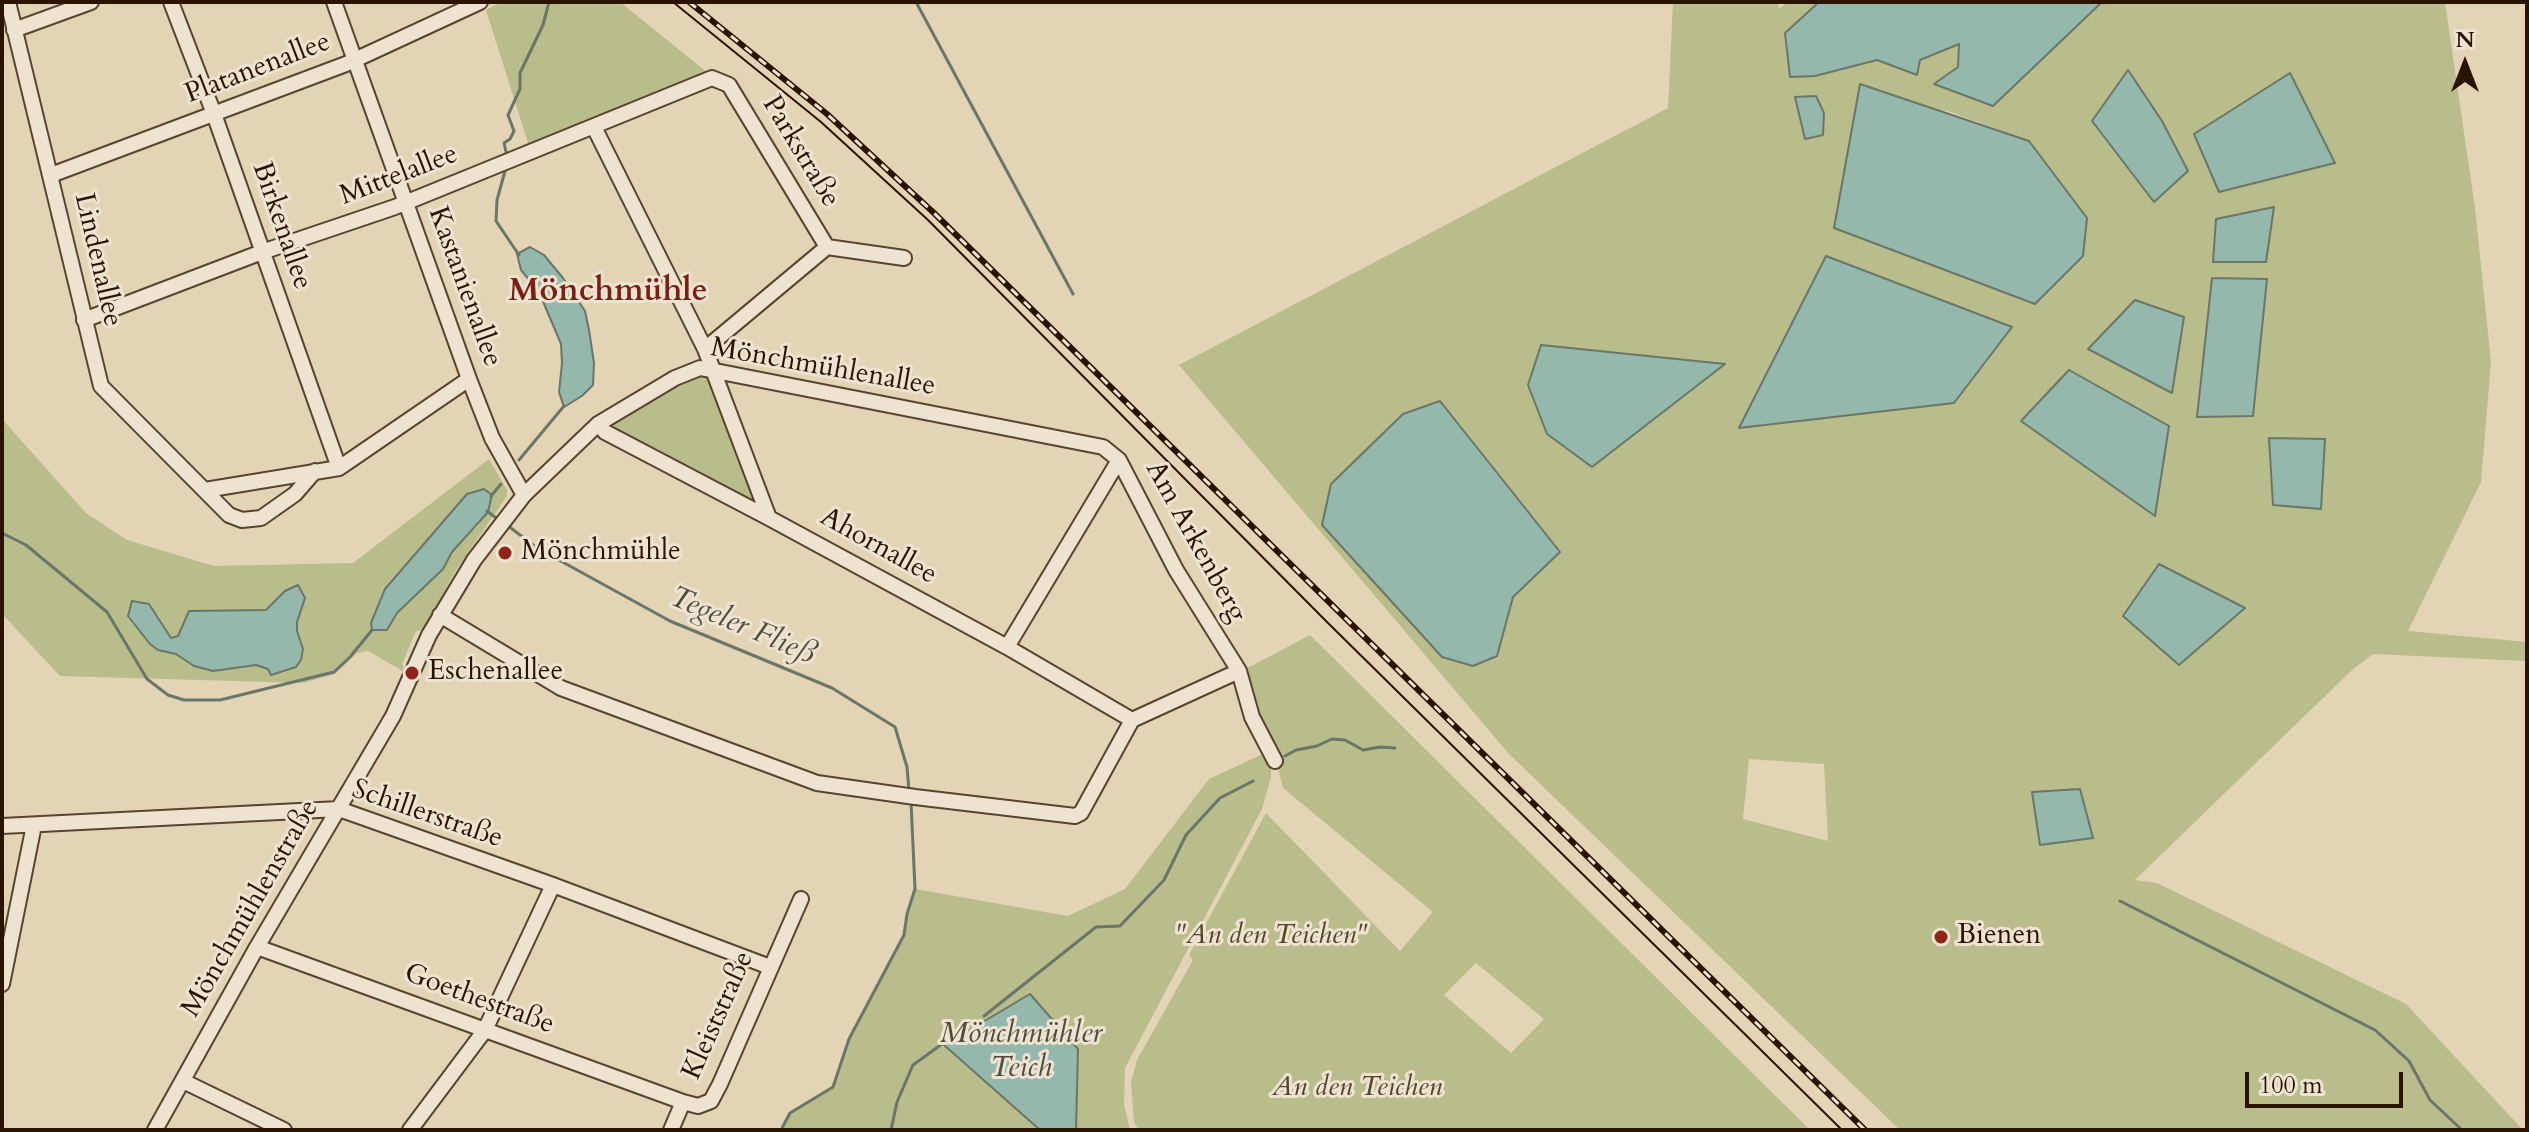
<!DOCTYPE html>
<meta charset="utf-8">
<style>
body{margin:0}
#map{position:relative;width:2529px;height:1132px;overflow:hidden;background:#e4d4b6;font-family:Cardo,serif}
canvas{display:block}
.frame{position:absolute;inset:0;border:4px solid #2a1400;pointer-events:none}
.north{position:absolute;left:2425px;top:24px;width:80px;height:80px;-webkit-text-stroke:6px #ede3d0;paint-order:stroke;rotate:0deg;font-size:22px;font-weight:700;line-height:32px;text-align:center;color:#2a1400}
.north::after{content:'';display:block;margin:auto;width:28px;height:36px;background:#2a1400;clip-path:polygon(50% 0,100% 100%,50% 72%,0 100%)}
.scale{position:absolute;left:2245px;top:1072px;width:158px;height:36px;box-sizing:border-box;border:4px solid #2a1400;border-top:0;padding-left:10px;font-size:24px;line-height:28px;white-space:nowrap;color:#2a1400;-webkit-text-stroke:6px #ede3d0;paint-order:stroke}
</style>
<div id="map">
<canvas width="2529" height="1132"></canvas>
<div class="frame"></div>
<div class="north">N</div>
<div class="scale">100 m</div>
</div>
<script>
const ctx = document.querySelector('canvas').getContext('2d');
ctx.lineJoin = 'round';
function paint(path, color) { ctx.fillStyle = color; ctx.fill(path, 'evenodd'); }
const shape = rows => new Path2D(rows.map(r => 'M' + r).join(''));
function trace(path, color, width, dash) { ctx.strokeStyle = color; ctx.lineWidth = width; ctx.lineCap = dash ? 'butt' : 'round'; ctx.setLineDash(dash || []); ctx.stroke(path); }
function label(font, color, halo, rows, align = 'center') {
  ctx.font = font + ' Cardo,serif'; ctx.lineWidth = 6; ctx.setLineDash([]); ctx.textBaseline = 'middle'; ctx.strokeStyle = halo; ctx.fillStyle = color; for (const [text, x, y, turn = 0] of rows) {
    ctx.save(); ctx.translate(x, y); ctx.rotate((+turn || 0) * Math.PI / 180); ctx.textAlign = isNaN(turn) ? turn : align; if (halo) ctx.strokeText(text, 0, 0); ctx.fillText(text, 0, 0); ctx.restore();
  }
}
paint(shape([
 [502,2,620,2,708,73,529,146,486,10],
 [1673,2,1778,2,1779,9,1787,2,1819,2,1785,33,1791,77,1815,76,1877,60,1916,75,1920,60,1960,44,1958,67,1935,83,1993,106,2102,2,2445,2,2475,208,2491,362,2481,482,2408,631,2527,642,2527,661,2373,654,2351,671,2135,880,2157,883,2406,1004,2523,1130,1900,1130,1509,754,1179,365,1668,108],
 [1942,109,2030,141,2087,219],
 [1440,401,1559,551,1513,597],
 [1749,759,1824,764,1828,841,1743,819],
 [699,369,714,374,768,516,600,424],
 [2,419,86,513,127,540,214,566,353,563,489,459,507,490,507,496,456,570,423,630,416,631,402,664,406,673,368,651,357,653,335,674,303,683,60,676,2,614],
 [484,489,492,495,488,510,479,524,452,552,443,569,397,613,387,630,467,494],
 [285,591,303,607,297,622,299,640,285,672,271,675,268,669,256,665,213,671,194,666,176,654,158,650,131,622,159,616,161,625,171,638,254,610,266,610],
 [1310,635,1810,1130,1139,1130,1134,1122,1131,1082,1137,1060,1193,960,1189,955,1266,813,1400,951,1433,912,1283,788,1274,751,1242,671],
 [1476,963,1544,1019,1511,1053,1444,995],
 [1267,752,1271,761,1271,777,1262,809,1125,1068,1124,1104,1130,1130,1076,1130,1078,1049,945,1045,1040,1130,781,1130,790,1113,833,1087,849,1039,904,935,907,914,915,889,1068,916,1125,889,1209,779]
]), '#b9bc8b');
const water = shape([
 [1819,2,2102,2,1993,106,1934,84,1958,67,1959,44,1920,60,1917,75,1877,60,1815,76,1790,77,1785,33,1819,2],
 [2128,70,2162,121,2188,171,2154,202,2092,121,2128,70],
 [2290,73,2335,163,2219,192,2194,134,2290,73],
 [1860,84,2029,141,2087,218,2083,256,2035,304,1834,228,1860,84],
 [1816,96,1824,113,1823,135,1805,139,1795,97,1816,96],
 [2274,207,2266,262,2213,262,2216,219,2274,207],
 [530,247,544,255,563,278,585,311,589,330,594,363,593,385,582,396,564,407,559,392,562,363,561,344,539,292,521,270,517,254,530,247],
 [1826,256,2012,327,1954,403,1739,428,1826,256],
 [2212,278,2267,279,2253,416,2197,417,2212,278],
 [2135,300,2184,317,2172,393,2088,349,2135,300],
 [1541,345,1725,364,1592,467,1547,434,1528,385,1541,345],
 [2069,370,2169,426,2155,516,2021,421,2069,370],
 [1440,401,1560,552,1513,597,1497,656,1473,666,1442,657,1322,525,1331,484,1403,414,1440,401],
 [2269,438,2325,439,2321,509,2273,505,2269,438],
 [484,489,492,495,488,512,452,552,443,569,397,613,387,630,372,630,371,623,385,589,467,494,484,489],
 [2159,564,2245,608,2179,665,2123,616,2159,564],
 [298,585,305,598,297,622,297,631,303,649,301,660,296,667,271,675,268,669,256,665,213,671,194,666,176,654,158,650,150,644,128,616,132,601,149,604,171,638,178,636,189,611,266,610,285,591,298,585],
 [2080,789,2093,838,2040,845,2032,792,2080,789],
 [1030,994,1078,1049,1076,1130,1040,1130,944,1045,1030,994]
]);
paint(water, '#95b8ac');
trace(water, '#6a7667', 2);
trace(shape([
 [916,2,1073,294],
 [507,156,504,143,510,139,514,131,508,115,520,89,520,73,543,25,549,2],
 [505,171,497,200,496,221,519,255],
 [519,460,564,406],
 [491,496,501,484],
 [487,511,500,521],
 [507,525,537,548,670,621,832,688,895,727,907,767,909,791],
 [2,533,26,545,107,612,147,679,168,695,184,700,220,700,334,672,350,657,372,630],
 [1285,756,1296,750,1317,746,1332,739,1345,740,1363,750,1380,747,1395,748],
 [2120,901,2375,1030,2409,1061,2430,1100,2462,1130],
 [984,1016,1096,927,1120,926,1164,880,1186,835,1220,798,1253,781],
 [781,1130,790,1113,833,1087,849,1039,904,935,907,914,915,889,911,802],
 [891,1130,897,1102,913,1065,967,1026]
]), '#6a7667', 3);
const minor = shape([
 [8,2,101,386,229,515,242,520,261,518,295,494,315,471],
 [171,2,214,114,339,468],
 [334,2,469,379,492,438,524,495],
 [14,30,91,2],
 [594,127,705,349,769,518],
 [51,175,346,64,480,2],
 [84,320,262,252,395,207,712,78,729,85,827,247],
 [705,349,827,247,904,258],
 [598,424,605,432,769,518,1007,647,1132,720],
 [205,490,339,468,469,379],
 [440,615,561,688,817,783,915,797,1075,816,1081,813,1132,720,1239,671],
 [1007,647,1119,460],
 [2,826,339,809,553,885,770,967],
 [257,947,683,1102],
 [2,984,34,825],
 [183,1081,284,1130],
 [155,1130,257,947,393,716,429,635,474,560,524,495,598,424,675,378,700,368,1103,447,1119,460,1176,570,1239,671,1252,717,1275,761],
 [410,1130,485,1030,553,885],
 [671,1130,683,1102,698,1106,711,1101,720,1084,801,899]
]);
trace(minor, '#58442e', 18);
trace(minor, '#ede3d0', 14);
trace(shape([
 [673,2,821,122,928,220,1326,621,1842,1130]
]), '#2a1400', 2);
const rail = shape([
 [689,2,827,114,934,213,1865,1130]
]);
trace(rail, '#2a1400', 6);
trace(rail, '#ede3d0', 3, [9]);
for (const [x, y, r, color] of [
 [505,553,8,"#8f2418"],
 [412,673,8,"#8f2418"],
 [1941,937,8,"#8f2418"]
]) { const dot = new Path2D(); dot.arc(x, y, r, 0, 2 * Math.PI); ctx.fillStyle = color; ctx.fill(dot); trace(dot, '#ede3d0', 3); }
label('28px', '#2a1400', '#ede3d0', [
 ["Platanenallee",258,69,-21],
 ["Parkstraße",800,152,59],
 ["Mittelallee",399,176,-21],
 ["Birkenallee",281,226,71],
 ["Lindenallee",97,260,77],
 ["Kastanienallee",464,287,70],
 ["Mönchmühlenallee",823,368,10],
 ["Am Arkenberg",1195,542,61],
 ["Ahornallee",878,547,29],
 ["Schillerstraße",427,815,19],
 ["Mönchmühlenstraße",251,909,-60],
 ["Goethestraße",479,1000,20],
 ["Kleiststraße",719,1016,-66]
]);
label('28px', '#2a1400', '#ede3d0', [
 ["Mönchmühle",521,553],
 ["Eschenallee",428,673],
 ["Bienen",1957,937]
], 'left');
label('italic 28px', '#55462a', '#ede3d0', [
 ["\"An den Teichen\"",1271,937],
 ["An den Teichen",1357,1089]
]);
label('italic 30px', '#4f4d3c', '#ede3d0', [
 ["Tegeler Fließ",742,627,23],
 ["Mönchmühler",1021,1035],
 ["Teich",1021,1069]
]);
label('bold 32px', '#7a1f14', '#ede3d0', [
 ["Mönchmühle",608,293]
]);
</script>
